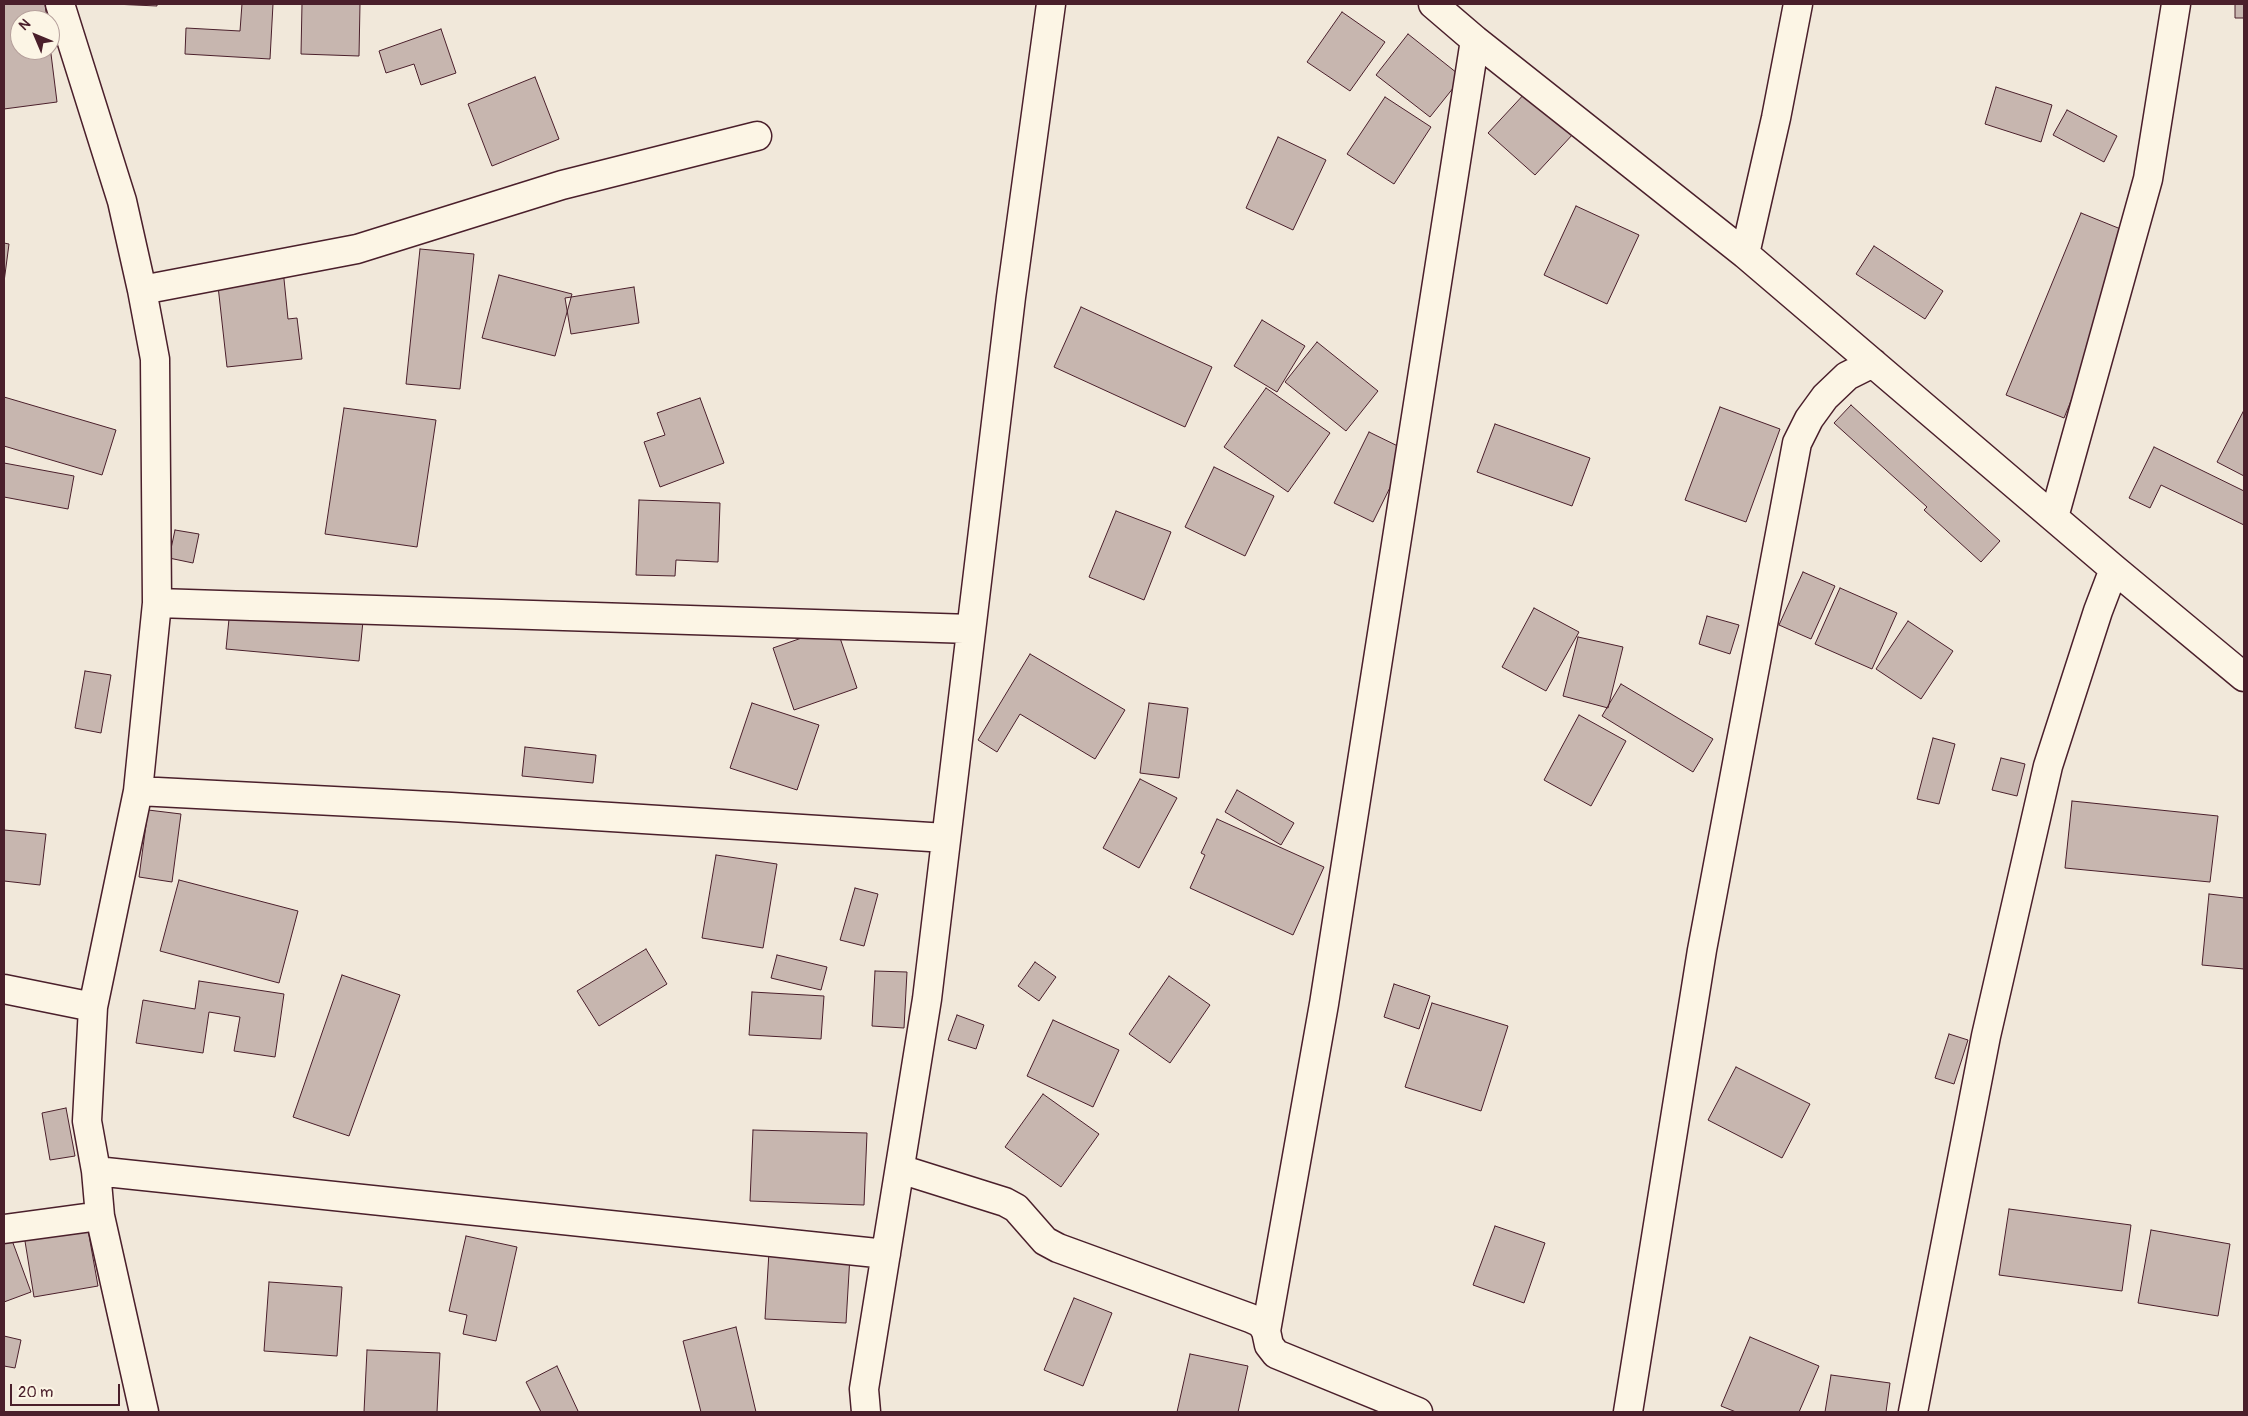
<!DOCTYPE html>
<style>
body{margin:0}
#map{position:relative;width:2248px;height:1416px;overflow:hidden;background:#f1e8da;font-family:Pangolin,sans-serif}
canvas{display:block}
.frame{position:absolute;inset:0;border:5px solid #4a1f2b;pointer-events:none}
.north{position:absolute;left:10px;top:10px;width:50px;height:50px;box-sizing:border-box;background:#fcf5e5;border:1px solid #b59f9b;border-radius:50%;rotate:315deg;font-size:14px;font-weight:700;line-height:20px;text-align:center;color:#4a1f2b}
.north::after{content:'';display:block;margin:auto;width:18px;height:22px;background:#4a1f2b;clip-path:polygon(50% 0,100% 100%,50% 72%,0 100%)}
.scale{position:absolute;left:10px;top:1384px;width:110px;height:22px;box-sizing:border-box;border:2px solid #4a1f2b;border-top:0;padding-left:6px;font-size:15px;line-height:18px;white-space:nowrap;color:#4a1f2b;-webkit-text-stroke:4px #fcf5e5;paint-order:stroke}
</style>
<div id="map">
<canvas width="2248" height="1416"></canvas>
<div class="frame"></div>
<div class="north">N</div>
<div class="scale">20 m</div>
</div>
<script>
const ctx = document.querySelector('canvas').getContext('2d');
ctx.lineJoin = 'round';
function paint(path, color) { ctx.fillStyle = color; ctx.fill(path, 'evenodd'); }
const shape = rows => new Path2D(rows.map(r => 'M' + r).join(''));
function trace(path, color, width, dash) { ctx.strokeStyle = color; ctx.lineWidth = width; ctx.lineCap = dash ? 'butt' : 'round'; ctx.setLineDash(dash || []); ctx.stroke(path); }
const building = shape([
 [4,4,45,4,47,20,20,20,20,50,50,50,50,46,57,102,4,109,4,4],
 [113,4,157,4,157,6,113,4],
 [242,4,273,4,270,59,185,54,186,28,240,31,242,4],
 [302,4,360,4,359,56,301,54,302,4],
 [2235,4,2244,4,2244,18,2235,18,2235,4],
 [1342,12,1385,42,1350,91,1307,62,1342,12],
 [441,29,456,73,421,85,414,64,386,73,379,51,441,29],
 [1408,34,1462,77,1430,117,1376,75,1408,34],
 [535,77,559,139,492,166,468,104,535,77],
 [1996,87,2052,105,2041,142,1985,124,1996,87],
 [1527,91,1574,133,1535,175,1488,133,1527,91],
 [1385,97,1431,127,1394,184,1347,154,1385,97],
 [2067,110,2117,136,2104,162,2053,135,2067,110],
 [1278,137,1326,160,1293,230,1246,208,1278,137],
 [1576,206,1639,235,1607,304,1544,275,1576,206],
 [2081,213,2138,236,2064,418,2006,395,2081,213],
 [4,243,9,244,4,282,4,243],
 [1874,246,1943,291,1925,319,1856,274,1874,246],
 [420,249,474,254,460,389,406,384,420,249],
 [283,269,288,319,297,318,302,359,227,367,217,277,283,269],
 [499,275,572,294,555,356,482,338,499,275],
 [634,287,639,323,571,334,565,298,634,287],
 [1081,307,1212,367,1185,427,1054,367,1081,307],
 [1262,320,1305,346,1277,392,1234,366,1262,320],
 [1317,342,1378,391,1346,431,1285,382,1317,342],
 [1266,388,1330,433,1288,492,1224,447,1266,388],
 [4,397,116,430,102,475,4,446,4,397],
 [700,398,724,463,660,487,644,442,665,435,657,413,700,398],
 [1851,405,2000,541,1981,562,1924,510,1927,507,1834,423,1851,405],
 [1720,407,1780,429,1746,522,1685,500,1720,407],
 [344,408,436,420,417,547,325,534,344,408],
 [2244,410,2244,476,2217,462,2244,410],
 [1495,424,1590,458,1572,506,1477,472,1495,424],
 [1369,432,1408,451,1373,522,1334,503,1369,432],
 [2154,447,2244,491,2244,525,2161,485,2150,508,2129,498,2154,447],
 [4,463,74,476,68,509,4,497,4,463],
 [1214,467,1274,496,1245,556,1185,527,1214,467],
 [639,500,720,503,718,562,676,560,675,576,636,575,639,500],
 [1116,511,1171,532,1144,600,1089,577,1116,511],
 [175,530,199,534,193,563,169,558,175,530],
 [1803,572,1835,586,1811,639,1779,625,1803,572],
 [1840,588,1897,613,1872,669,1815,644,1840,588],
 [231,599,364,611,359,661,226,649,231,599],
 [1534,608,1579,632,1546,691,1502,667,1534,608],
 [1707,616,1739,625,1730,654,1699,644,1707,616],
 [1908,621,1953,651,1921,699,1876,669,1908,621],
 [836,626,857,688,794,710,773,648,836,626],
 [1578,637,1623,647,1608,708,1563,696,1578,637],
 [1030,654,1125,710,1095,759,1020,714,997,752,978,740,1030,654],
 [85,671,111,675,101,733,75,728,85,671],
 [1621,684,1713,739,1693,772,1602,716,1621,684],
 [752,703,819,725,797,790,730,768,752,703],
 [1149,703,1188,708,1179,778,1140,773,1149,703],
 [1579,715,1626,741,1591,806,1544,780,1579,715],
 [1933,738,1955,744,1939,804,1917,799,1933,738],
 [525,747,596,755,593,783,522,776,525,747],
 [2001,758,2025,764,2017,796,1992,790,2001,758],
 [1140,779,1177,798,1139,868,1103,848,1140,779],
 [1237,790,1294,823,1281,845,1225,812,1237,790],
 [2072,801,2218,816,2210,882,2065,868,2072,801],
 [148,810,181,814,172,882,139,877,148,810],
 [1217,819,1324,867,1293,935,1190,888,1205,855,1201,853,1217,819],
 [4,830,46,834,40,885,4,881,4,830],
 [716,855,777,864,763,948,702,938,716,855],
 [179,880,298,911,279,983,160,951,179,880],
 [855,888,878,894,864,946,840,940,855,888],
 [2209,894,2244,898,2244,969,2202,965,2209,894],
 [646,949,667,984,599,1026,577,991,646,949],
 [777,955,827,967,821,990,771,978,777,955],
 [1035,962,1056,977,1039,1001,1018,986,1035,962],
 [875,971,907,972,904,1028,872,1026,875,971],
 [342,975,400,995,349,1136,293,1117,342,975],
 [1169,976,1210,1005,1170,1063,1129,1034,1169,976],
 [199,981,284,994,275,1057,234,1051,240,1017,209,1012,203,1053,136,1043,143,1000,195,1009,199,981],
 [1394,984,1430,996,1419,1029,1384,1017,1394,984],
 [752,992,824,996,821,1039,749,1035,752,992],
 [1432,1003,1508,1026,1481,1111,1405,1087,1432,1003],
 [957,1015,984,1025,976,1049,948,1040,957,1015],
 [1053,1020,1119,1050,1093,1107,1027,1076,1053,1020],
 [1949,1034,1968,1040,1954,1084,1935,1078,1949,1034],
 [1736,1067,1810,1104,1782,1158,1708,1120,1736,1067],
 [1043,1094,1099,1134,1061,1187,1005,1147,1043,1094],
 [66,1108,75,1156,50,1160,42,1113,66,1108],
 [753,1130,867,1133,864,1205,750,1201,753,1130],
 [2009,1209,2131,1225,2122,1291,1999,1275,2009,1209],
 [6,1224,31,1292,4,1302,4,1225,6,1224],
 [87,1224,98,1286,34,1297,24,1235,87,1224],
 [1495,1226,1545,1243,1524,1303,1473,1285,1495,1226],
 [2151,1230,2230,1244,2218,1316,2138,1303,2151,1230],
 [770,1235,851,1239,846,1323,765,1319,770,1235],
 [466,1236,517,1247,496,1341,463,1334,467,1315,449,1311,466,1236],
 [269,1282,342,1287,337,1356,264,1351,269,1282],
 [1074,1298,1112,1313,1083,1386,1044,1370,1074,1298],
 [736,1327,756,1412,701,1412,683,1341,736,1327],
 [4,1336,21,1340,15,1368,4,1366,4,1336],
 [1750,1337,1819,1366,1799,1412,1736,1412,1721,1406,1750,1337],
 [367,1350,440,1353,437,1412,364,1412,367,1350],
 [1190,1354,1248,1366,1238,1412,1177,1412,1190,1354],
 [557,1366,578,1411,576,1412,541,1412,526,1382,557,1366],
 [1831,1375,1890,1383,1886,1412,1825,1412,1831,1375]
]);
paint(building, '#c7b6af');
trace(building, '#4a1f2b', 1);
const minor = shape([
 [60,4,122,201,142,290,155,359,157,603,138,791,93,1007,87,1121,96,1171,100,1216,144,1412],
 [1433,4,1475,40,1745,254,2114,569,2244,677],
 [1745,254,1776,118,1798,4],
 [142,290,357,249,562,185,757,136],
 [2054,517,2148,179,2176,4],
 [157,603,971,629],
 [138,791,451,807,946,838],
 [4,989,93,1007],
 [900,1169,1005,1202,1016,1208,1045,1241,1058,1248,1250,1318,1261,1323,1266,1331],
 [96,1171,886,1254],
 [4,1229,100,1216],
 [866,1412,864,1389,927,999,1011,297,1051,4],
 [1418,1412,1276,1354,1269,1345,1266,1331,1324,1004,1475,40],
 [1628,1412,1702,950,1797,443,1809,419,1825,397,1847,376,1873,363],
 [1913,1412,1986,1036,2048,766,2098,611,2114,569]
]);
trace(minor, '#4a1f2b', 31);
trace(minor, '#fcf5e5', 28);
</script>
